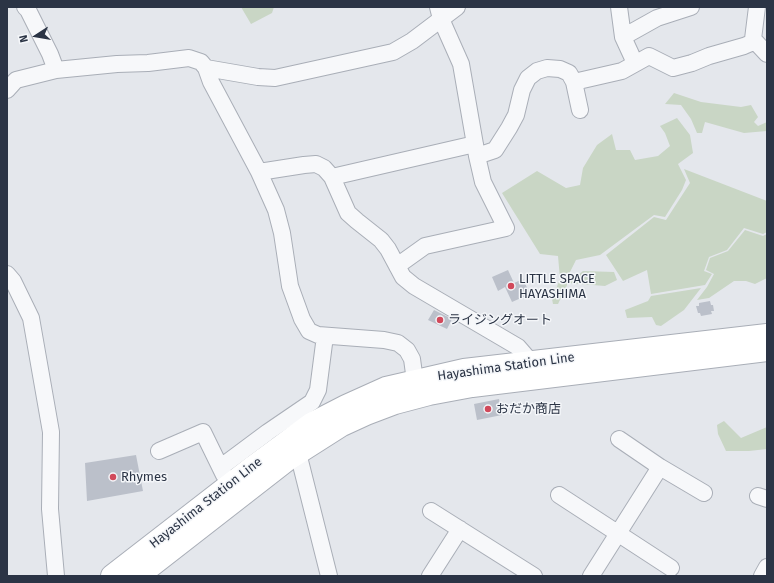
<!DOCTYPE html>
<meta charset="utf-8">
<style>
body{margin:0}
#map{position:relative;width:774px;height:583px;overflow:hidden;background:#e4e7ec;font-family:"Fira Sans",sans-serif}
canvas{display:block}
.frame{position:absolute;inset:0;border:8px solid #2b3445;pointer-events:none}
.north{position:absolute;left:16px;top:16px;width:40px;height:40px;-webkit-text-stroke:3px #f4f6f9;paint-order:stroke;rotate:258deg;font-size:11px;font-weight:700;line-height:16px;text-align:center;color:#2b3445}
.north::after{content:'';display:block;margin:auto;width:14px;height:18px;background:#2b3445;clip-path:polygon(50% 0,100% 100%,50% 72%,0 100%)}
</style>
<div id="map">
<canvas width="774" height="583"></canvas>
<div class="frame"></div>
<div class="north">N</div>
</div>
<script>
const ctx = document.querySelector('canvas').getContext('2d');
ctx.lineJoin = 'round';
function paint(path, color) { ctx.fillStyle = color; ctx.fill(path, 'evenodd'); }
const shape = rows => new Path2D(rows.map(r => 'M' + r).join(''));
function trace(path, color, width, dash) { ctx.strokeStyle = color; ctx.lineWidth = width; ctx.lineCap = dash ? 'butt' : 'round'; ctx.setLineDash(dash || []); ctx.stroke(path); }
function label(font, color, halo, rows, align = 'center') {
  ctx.font = font + ' "Fira Sans","Noto Sans JP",sans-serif'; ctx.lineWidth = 3; ctx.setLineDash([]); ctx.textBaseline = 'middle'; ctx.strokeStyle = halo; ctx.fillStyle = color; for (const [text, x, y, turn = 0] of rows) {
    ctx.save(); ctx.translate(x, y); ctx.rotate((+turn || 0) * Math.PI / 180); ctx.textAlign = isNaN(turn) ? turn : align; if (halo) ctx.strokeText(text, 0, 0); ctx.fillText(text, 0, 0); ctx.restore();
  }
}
paint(shape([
 [241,7,274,7,272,13,251,24],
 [674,93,701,102,741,107,751,105,758,117,754,122,758,126,767,122,767,131,744,133,705,122,702,133,697,133,691,119,681,105,665,104],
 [677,118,690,135,693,153,678,164,686,180,682,190,665,217,654,215,600,255,576,260,569,274,573,279,583,271,614,272,617,280,605,286,568,283,558,304,553,304,552,299,560,279,558,256,540,254,502,193,537,171,566,188,580,185,583,168,597,145,612,134,616,150,630,150,635,160,658,156,670,146,665,133,660,126],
 [684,169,767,201,767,232,763,234,744,228,727,250,709,257,704,271,712,274,705,285,651,294,647,270,623,281,606,255,654,217,666,220,690,183],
 [745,230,763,236,767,234,767,278,755,284,746,281,734,281,709,298,697,300,707,287,714,274,706,270,710,258,728,251],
 [701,288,684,310,661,326,656,325,652,317,627,318,625,310,648,301,651,296],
 [724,421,741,438,767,427,767,449,749,451,726,451,718,434,717,425]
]), '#c9d6c5');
paint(shape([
 [508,270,514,283,523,279,530,294,512,302,505,287,498,291,492,277],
 [710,301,711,305,713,305,714,311,711,311,712,314,701,316,700,313,698,313,696,306,699,306,699,303],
 [434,310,452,319,447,329,428,320],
 [499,399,502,415,477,420,474,404],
 [136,455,143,491,87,501,85,463]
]), '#bbc0ca');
const minor = shape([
 [25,7,28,10,50,54,56,70],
 [619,7,623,37,635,63],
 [623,37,657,18,691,7],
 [753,39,767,54],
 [206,68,258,77,275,78,393,52,412,41,457,7],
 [574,82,580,110],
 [7,90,16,80,56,70,117,64,148,63,189,58,201,62,206,68,211,82,259,172,276,210,282,233,290,286,302,319,309,331,318,335,384,340,398,343,407,350,412,359,415,381],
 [477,156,495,150,509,128,516,115,522,90,528,78,537,71,547,68,560,69,569,73,574,82,622,71,649,56,673,68,692,63,709,56,744,46,751,43,753,39,757,7],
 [259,172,304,165,316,164,324,168,332,177,348,213,357,221,381,240,388,249,403,277,414,286,518,347,531,362,532,371],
 [332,177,475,144],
 [397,266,425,246,506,228,483,182,477,156,461,64,441,19,438,7],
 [7,274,13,281,31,318,51,432,50,509,56,576],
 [159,451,203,432,224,475],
 [298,453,329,576],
 [221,467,268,432,312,402,318,390,325,336],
 [660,467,704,493],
 [559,495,671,568],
 [758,496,767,499],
 [431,511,534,576],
 [430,576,460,529],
 [591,576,660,467,619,439],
 [762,576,767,567]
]);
const secondary = shape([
 [112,576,254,466,311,424,346,406,386,388,464,370,767,335],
 [138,576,287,460,342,425,366,414,395,403,429,394,472,386,767,350]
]);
trace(minor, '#a9aeb7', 18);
trace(secondary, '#a9aeb7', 24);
trace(minor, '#f7f8fa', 16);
trace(secondary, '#fff', 22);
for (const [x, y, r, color] of [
 [511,286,4,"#d1495b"],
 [440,320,4,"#d1495b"],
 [488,409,4,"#d1495b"],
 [113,477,4,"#d1495b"]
]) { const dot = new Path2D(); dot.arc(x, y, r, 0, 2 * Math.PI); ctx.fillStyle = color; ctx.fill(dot); trace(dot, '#f4f6f9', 1.5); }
label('13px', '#2b3445', '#f4f6f9', [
 ["LITTLE SPACE",519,279],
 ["HAYASHIMA",519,294],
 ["ライジングオート",448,320],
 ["おだか商店",496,409],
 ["Rhymes",121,477]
], 'left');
label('13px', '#2b3445', '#f4f6f9', [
 ["Hayashima Station Line",506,367,-8],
 ["Hayashima Station Line",206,503,-38]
]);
</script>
